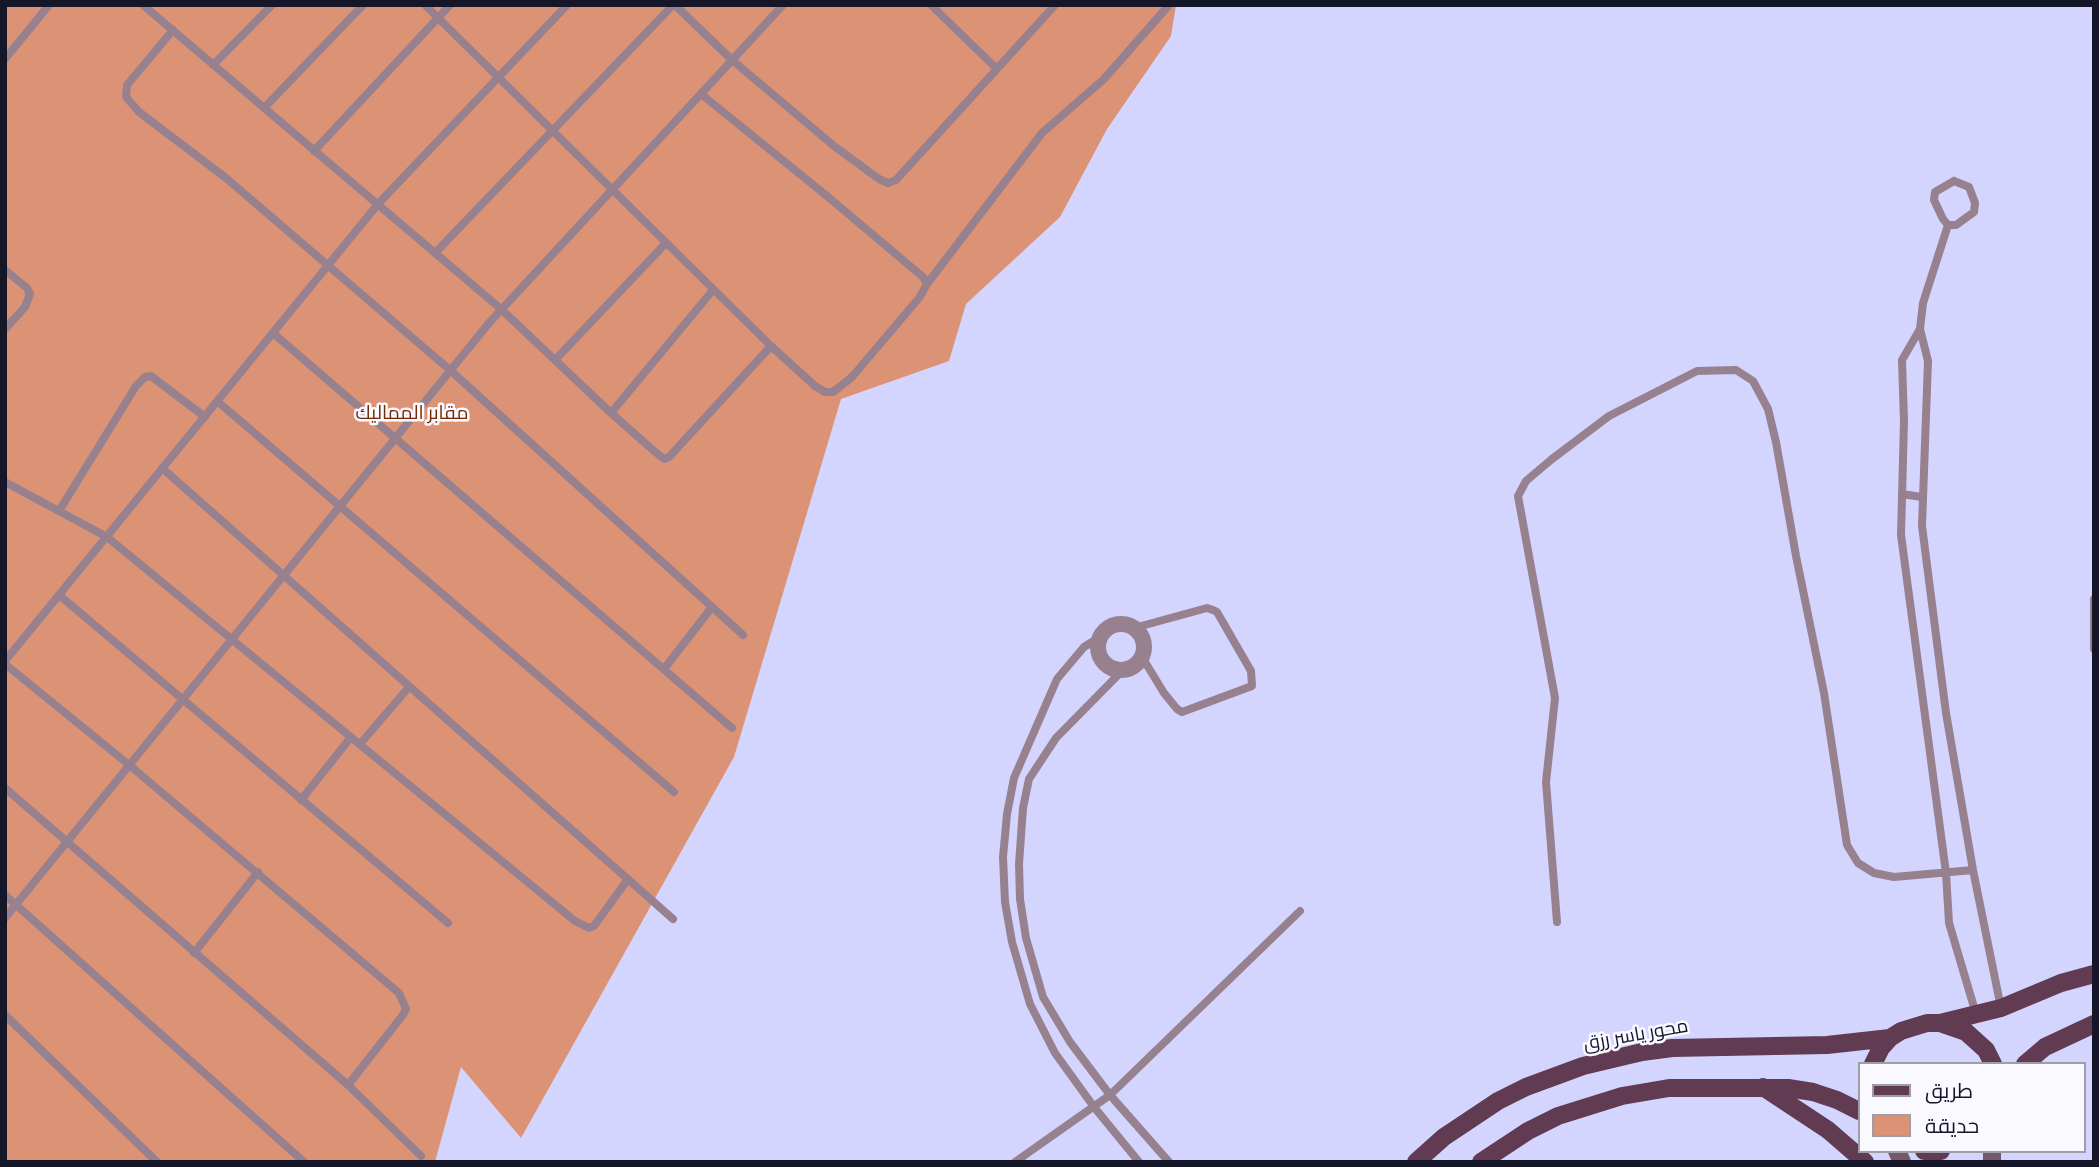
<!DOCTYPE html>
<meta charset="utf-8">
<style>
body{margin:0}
#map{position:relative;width:2099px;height:1167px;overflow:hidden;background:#d3d5ff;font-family:"Titillium Web",Cairo,sans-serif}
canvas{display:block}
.frame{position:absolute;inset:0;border:7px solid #161629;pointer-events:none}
.legend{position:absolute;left:1858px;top:1062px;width:228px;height:91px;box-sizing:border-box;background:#f9f9ff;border:2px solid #9e9ea9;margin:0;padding:9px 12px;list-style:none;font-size:21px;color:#161629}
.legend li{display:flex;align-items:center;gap:14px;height:35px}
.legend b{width:35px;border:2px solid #9e9ea9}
</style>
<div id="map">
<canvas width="2099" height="1167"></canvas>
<div class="frame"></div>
<ul class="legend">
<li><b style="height:9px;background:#603b51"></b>طريق</li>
<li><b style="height:19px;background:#dc9375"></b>حديقة</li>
</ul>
</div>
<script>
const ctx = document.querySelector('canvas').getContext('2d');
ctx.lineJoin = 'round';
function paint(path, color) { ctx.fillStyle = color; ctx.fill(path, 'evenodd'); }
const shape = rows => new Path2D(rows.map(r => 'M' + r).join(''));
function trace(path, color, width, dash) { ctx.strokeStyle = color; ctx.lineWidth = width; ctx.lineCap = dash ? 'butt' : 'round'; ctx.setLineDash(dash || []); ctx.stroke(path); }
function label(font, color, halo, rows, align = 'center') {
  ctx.font = font + ' "Titillium Web",Cairo,sans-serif'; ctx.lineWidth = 5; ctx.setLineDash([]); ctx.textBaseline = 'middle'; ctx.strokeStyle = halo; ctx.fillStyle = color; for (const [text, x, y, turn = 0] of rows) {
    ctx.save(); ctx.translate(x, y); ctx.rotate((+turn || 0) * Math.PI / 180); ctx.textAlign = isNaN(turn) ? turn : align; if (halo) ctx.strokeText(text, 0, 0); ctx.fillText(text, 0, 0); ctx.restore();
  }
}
paint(shape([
 [5,5,1176,5,1171,36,1107,129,1060,217,966,304,949,361,841,399,734,757,521,1138,461,1067,435,1162,5,1162]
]), '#dc9375');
trace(shape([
 [143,5,501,309,611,413,713,290],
 [425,5,771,346,815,386,825,392,833,392,852,377,919,298,927,284,923,277,827,196,701,94],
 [675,5,732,60,834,146,879,179,888,183,896,180,1055,5],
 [931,5,997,69],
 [173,30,127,85,126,97,139,112,226,178,450,370,743,635],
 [5,59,49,5],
 [213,65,272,5],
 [264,108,363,5],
 [314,151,450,5],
 [1954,181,1969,187,1975,203,1974,212,1956,225,1948,225,1943,219,1934,200,1935,192,1954,181],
 [1948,225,1923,303,1920,329,1928,361,1922,526,1946,713,1973,870,2001,1008],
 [435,253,673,5],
 [5,270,27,288,30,294,25,307,5,329],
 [927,284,1042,133,1104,79,1169,5],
 [1920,329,1902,360,1904,421,1901,535,1946,873,1949,923,1976,1014],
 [273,333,732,728],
 [555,360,666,243],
 [217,401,674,792],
 [611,413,653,450,664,459,669,457,771,346],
 [162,468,673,919],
 [5,482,107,537,575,921,589,928,594,926,628,879],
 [1902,494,1922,497],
 [59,511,136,386,145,377,151,376,205,417],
 [59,595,448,923],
 [2094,599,2094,649],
 [1134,628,1207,608,1213,610,1217,612,1251,671,1252,686,1182,712,1177,709,1164,693,1142,657],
 [1100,637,1084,647,1057,679,1014,778,1007,814,1003,857,1005,902,1012,942,1030,1004,1055,1053,1094,1107,1139,1162],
 [5,661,378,204,567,5],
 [5,664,128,764,399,993,406,1009,403,1015,348,1085],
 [664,669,712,607],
 [1123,670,1056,738,1029,779,1023,808,1019,864,1020,899,1026,938,1043,997,1070,1042,1110,1095,1169,1162],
 [360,744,409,687],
 [5,788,348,1085,421,1156],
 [301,800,351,737],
 [5,895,304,1162],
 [5,918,489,323,783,5],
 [1557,922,1546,782,1555,698,1518,496,1526,481,1552,459,1609,416,1697,371,1736,370,1753,381,1768,409,1776,442,1796,556,1824,693,1847,845,1858,863,1874,873,1894,877,1973,870],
 [194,953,258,872],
 [5,1015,157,1162],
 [1015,1162,1110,1095,1300,911]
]), '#98818e', 8);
trace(shape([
 '1098 647a23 23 0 1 1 46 0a23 23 0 1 1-46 0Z'
]), '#98818e', 16);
trace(shape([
 [1897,1151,1902,1162],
 [1992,1151,1992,1162]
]), '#77586a', 18);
trace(shape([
 [1940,1023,2001,1008,2061,983,2094,974],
 [1873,1064,1881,1048,1890,1038,1901,1031,1927,1023,1940,1023,1966,1032,1986,1050,1993,1064],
 [2025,1064,2045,1047,2094,1024],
 [1763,1087,1828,1130,1865,1162],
 [1924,1151,1941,1151],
 [1416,1162,1444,1137,1498,1101,1526,1087,1583,1066,1642,1052,1672,1048,1827,1045,1890,1038],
 [1481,1162,1528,1131,1558,1116,1622,1096,1669,1088,1788,1088,1813,1092,1837,1100,1859,1111]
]), '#603b51', 18);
label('19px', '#732901', '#f9f9ff', [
 ["مقابر المماليك",412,414]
]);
label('19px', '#161629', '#f9f9ff', [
 ["محور ياسر رزق",1636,1036,-10]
]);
</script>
